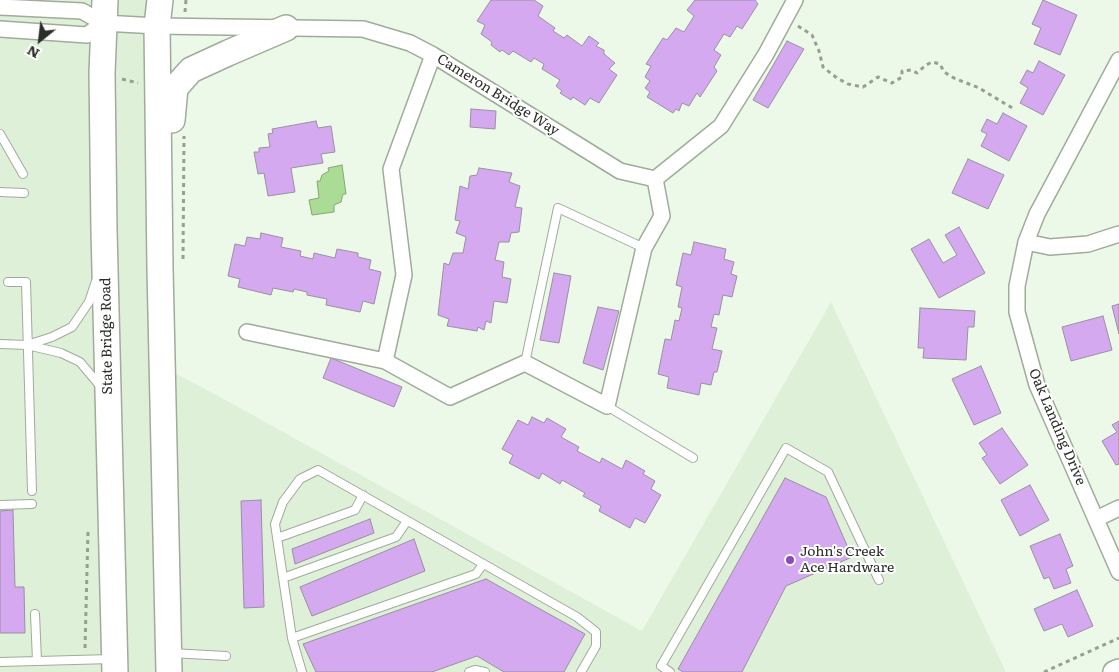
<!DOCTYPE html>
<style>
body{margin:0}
#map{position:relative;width:1119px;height:672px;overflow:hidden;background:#edf9e8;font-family:Literata,serif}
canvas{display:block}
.north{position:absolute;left:15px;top:15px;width:50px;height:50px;-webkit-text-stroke:4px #fff;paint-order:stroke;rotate:209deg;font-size:14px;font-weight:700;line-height:20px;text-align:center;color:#292e27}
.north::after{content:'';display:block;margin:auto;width:18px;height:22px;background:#292e27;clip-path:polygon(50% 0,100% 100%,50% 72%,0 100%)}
</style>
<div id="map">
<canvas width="1119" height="672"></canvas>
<div class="north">N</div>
</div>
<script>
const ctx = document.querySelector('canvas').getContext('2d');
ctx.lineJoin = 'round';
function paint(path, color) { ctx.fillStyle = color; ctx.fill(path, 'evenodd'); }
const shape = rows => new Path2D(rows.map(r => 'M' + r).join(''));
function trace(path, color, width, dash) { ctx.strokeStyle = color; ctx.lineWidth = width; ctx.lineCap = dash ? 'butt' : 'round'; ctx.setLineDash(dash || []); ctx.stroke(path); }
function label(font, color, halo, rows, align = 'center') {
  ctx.font = font + ' Literata,serif'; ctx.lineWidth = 4; ctx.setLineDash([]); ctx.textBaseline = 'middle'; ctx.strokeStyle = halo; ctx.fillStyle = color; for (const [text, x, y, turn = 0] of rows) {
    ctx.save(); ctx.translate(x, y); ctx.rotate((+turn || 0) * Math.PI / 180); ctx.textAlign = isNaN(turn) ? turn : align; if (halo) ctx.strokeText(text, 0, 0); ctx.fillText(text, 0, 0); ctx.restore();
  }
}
paint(shape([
 [0,0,165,0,156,363,222,398,642,631,831,302,1006,672,0,672]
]), '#dff0d8');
const water = shape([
 [342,165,346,194,343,194,341,202,334,205,334,212,312,215,309,200,319,198,317,181,320,181,322,175,329,171,328,168,342,165]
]);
paint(water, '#aadc95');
trace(water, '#83a874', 1);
const building = shape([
 [491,0,534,0,543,6,538,16,555,28,553,31,564,38,567,35,582,46,589,36,599,43,596,46,604,50,604,54,615,63,609,69,617,75,599,103,590,98,585,105,573,97,571,100,560,93,562,91,556,86,560,80,542,69,544,64,534,58,531,62,513,51,509,55,502,50,500,52,491,45,492,42,481,34,485,25,477,21,491,0],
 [695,0,755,0,758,4,742,29,737,26,730,37,724,34,714,50,721,55,714,67,717,71,700,97,697,93,689,106,682,103,679,111,676,109,673,113,647,97,650,92,645,88,650,81,645,77,651,66,646,64,663,38,667,40,676,28,684,32,694,16,687,10,695,0],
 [1043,0,1077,15,1060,55,1034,44,1041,28,1032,24,1043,0],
 [787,41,804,49,768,108,753,100,787,41],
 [1039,61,1065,75,1043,115,1020,103,1028,88,1020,83,1027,70,1033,73,1039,61],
 [471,109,496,111,495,129,470,127,471,109],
 [1003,113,1027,126,1009,161,981,146,987,134,981,131,987,119,997,124,1003,113],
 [316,121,318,128,331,126,335,152,321,154,323,163,291,168,295,192,268,196,264,173,258,174,254,152,259,152,259,148,270,147,268,134,273,133,272,129,316,121],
 [968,159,1004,175,988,209,952,193,968,159],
 [479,168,512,173,509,182,520,186,515,207,522,208,519,232,511,233,509,242,499,242,495,260,504,262,502,277,511,279,507,303,494,301,491,323,486,321,484,330,478,327,477,331,447,326,449,319,438,315,444,263,449,265,453,253,463,253,466,237,456,233,460,221,455,220,460,186,468,189,470,176,477,175,479,168],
 [959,227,985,273,939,298,911,249,929,239,943,263,957,255,945,235,959,227],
 [261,233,283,238,281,247,301,251,300,256,313,259,314,253,335,258,337,249,358,253,358,257,371,260,369,269,381,272,374,304,363,301,360,312,326,305,327,299,307,295,307,292,294,289,293,292,273,288,271,295,238,287,240,279,228,276,235,244,245,246,247,237,260,239,261,233],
 [694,242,726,249,724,259,734,262,731,274,737,276,732,297,723,295,719,315,714,314,711,327,717,328,712,349,722,351,717,372,714,372,711,385,701,383,699,395,667,388,669,377,658,374,665,339,671,340,675,320,679,321,682,308,678,307,682,287,676,285,683,253,691,255,694,242],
 [554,273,571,276,559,343,540,340,554,273],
 [1119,304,1119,334,1112,306,1119,304],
 [598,307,619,311,603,370,583,363,598,307],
 [920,308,975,311,974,327,968,327,966,360,923,358,924,348,918,348,920,308],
 [1103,316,1112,350,1071,361,1062,327,1103,316],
 [331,358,402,387,394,407,323,378,331,358],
 [981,366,1001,413,974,425,952,379,981,366],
 [532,417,544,423,547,418,566,429,561,437,579,447,577,451,600,463,602,458,622,469,626,460,645,471,643,474,655,481,651,489,661,495,645,523,635,518,630,528,599,511,601,506,583,496,585,493,562,480,560,484,542,473,539,479,509,463,513,455,502,449,518,420,528,425,532,417],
 [1119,421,1119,464,1116,465,1102,441,1117,432,1112,425,1119,421],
 [1002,428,1028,465,1000,484,982,458,987,455,979,443,1002,428],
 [785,478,826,497,852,557,786,586,742,672,683,672,678,669,785,478],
 [1030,485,1049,520,1020,536,1001,500,1030,485],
 [261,500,264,607,244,608,241,501,261,500],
 [13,510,15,587,24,587,25,633,0,633,0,511,13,510],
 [370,519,374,533,295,564,292,549,370,519],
 [1060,534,1073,566,1066,569,1071,583,1054,589,1049,577,1044,579,1030,546,1060,534],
 [414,539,425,571,312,616,300,587,414,539],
 [486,579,585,634,564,672,504,672,477,656,432,672,316,672,303,644,486,579],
 [1077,590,1093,626,1068,637,1062,624,1044,631,1034,609,1077,590]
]);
paint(building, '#d4a9f0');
trace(building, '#9990a0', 1);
const service = shape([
 [0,134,23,174],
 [0,192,24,193],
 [8,282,26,282,32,491],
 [0,344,27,345,61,353,80,362,101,387],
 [27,345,52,337,72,327,89,302,96,281],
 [525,363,558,208,644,248],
 [607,406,693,458],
 [0,505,32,504],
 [277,538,355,510,363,495],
 [283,578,396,537,407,521],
 [35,614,37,661],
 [292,638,476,574,483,564],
 [171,653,226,656],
 [0,662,112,659],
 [302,672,292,638,275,524,283,502,300,479,318,470,577,617,596,632,596,646,581,672],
 [469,672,475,670,485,672],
 [670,672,661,666,786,448,828,472,879,580]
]);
const minor = shape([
 [0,7,82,11,103,23,157,26,363,29,410,43,433,55,620,171,655,179,721,126,766,54,795,0],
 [0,29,87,35,103,23],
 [1119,60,1037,214,1026,242,1017,286,1017,312,1037,385,1119,572],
 [1026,242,1050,247,1088,244,1119,234],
 [247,332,385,361,450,397,525,363,607,406,644,248,662,216,655,179],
 [385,361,404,275,391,169,433,55],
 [1096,519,1119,508]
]);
const secondary = shape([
 [1114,672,1119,670]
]);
const trunk = shape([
 [105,0,102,73,104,230,115,672],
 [160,0,157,26,160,268,169,672],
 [172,120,175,88,191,70,228,53,286,28]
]);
trace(service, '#a0ab9b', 10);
trace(minor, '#a0ab9b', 18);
trace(secondary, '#a0ab9b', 24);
trace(trunk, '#a0ab9b', 28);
trace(shape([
 [185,12,186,0],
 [798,26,812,35,819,51,823,67,837,78,848,84,863,87,878,77,892,83,902,77,902,71,911,70,917,73,926,65,932,62,940,64,944,72,954,78,979,88,1014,109],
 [122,79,138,83],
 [183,259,184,136],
 [85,648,88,532],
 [1044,672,1119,638]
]), '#969f92', 3, [4, 4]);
trace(service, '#fff', 8);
trace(minor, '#fff', 15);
trace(secondary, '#fff', 21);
trace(trunk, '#fff', 25);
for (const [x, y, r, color] of [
 [790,560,5,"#9147ba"]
]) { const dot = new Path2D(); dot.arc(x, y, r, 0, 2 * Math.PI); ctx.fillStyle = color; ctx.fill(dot); trace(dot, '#fff', 2); }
label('14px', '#292e27', '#fff', [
 ["Cameron Bridge Way",498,95,32],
 ["State Bridge Road",107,336,-91],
 ["Oak Landing Drive",1057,427,67]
]);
label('14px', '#292e27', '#fff', [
 ["John's Creek",800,552],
 ["Ace Hardware",800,568]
], 'left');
</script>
